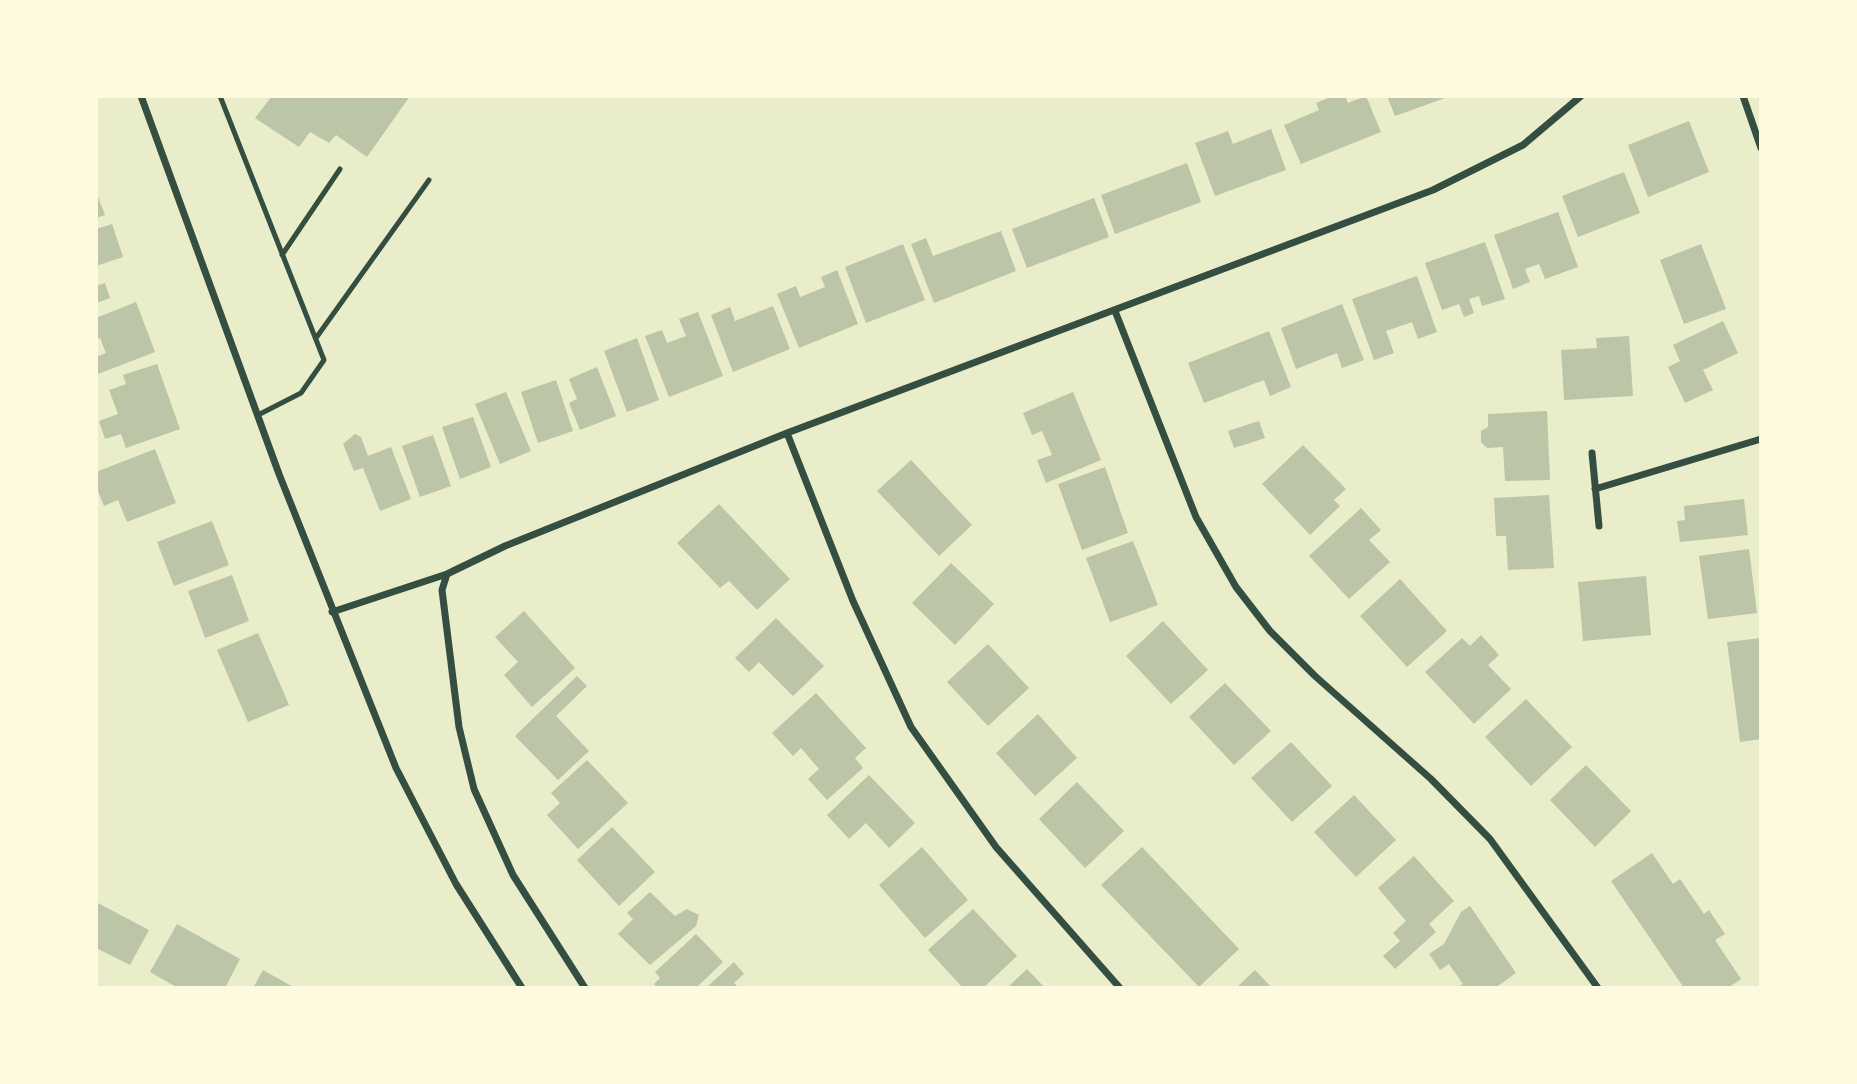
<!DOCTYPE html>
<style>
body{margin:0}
#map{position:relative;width:1857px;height:1084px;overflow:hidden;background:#e9edc9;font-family:Inter,sans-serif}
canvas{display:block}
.frame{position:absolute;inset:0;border:98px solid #fefae0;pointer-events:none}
</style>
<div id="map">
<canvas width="1857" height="1084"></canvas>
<div class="frame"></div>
</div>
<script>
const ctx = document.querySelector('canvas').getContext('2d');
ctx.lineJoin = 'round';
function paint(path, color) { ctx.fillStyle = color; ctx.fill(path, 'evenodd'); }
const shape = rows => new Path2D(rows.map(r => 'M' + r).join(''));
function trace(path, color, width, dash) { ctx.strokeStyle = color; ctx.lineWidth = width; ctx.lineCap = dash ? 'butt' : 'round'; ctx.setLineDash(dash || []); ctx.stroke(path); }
paint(shape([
 [272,96,410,96,367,157,336,135,329,143,310,132,299,147,255,118],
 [1333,96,1345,96,1348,103,1366,96,1381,132,1301,164,1284,125,1319,110,1316,103],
 [1387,96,1448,96,1448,97,1395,116],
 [1689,121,1709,172,1648,197,1628,145],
 [1271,129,1286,170,1215,196,1195,143,1228,131,1233,144],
 [1187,163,1201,202,1115,234,1101,195],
 [1624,172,1640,213,1578,237,1562,196],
 [98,197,105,215,96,218,96,198],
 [1094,198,1109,237,1027,268,1012,229],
 [1558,212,1578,267,1545,279,1539,264,1525,269,1530,282,1513,289,1494,235],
 [112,224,123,257,96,266,96,229],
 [1001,231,1016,271,934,303,911,244,926,238,933,256],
 [1485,242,1505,299,1482,306,1479,296,1469,299,1474,313,1464,317,1459,304,1442,310,1425,263],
 [903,244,925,300,866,323,845,267],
 [1701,244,1726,309,1684,324,1660,260],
 [837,270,858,324,799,348,777,294,796,286,800,297,825,287,821,277],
 [1417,276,1437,332,1418,339,1412,322,1386,331,1394,353,1374,360,1352,299],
 [105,283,110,298,96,303,96,286],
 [136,302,155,352,98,374,96,357,106,353,100,338,96,339,96,318],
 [1342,304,1364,360,1342,368,1337,353,1296,369,1281,328],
 [773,306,790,349,733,372,711,315,730,307,735,321],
 [698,312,723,376,669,397,645,336,662,330,667,343,686,336,679,319],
 [1723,321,1738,353,1703,370,1713,390,1685,403,1668,367,1680,361,1673,345],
 [1269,331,1291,387,1270,396,1264,380,1204,403,1188,363],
 [1629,336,1633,396,1564,400,1561,350,1597,348,1596,338],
 [637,338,659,400,627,412,604,351],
 [157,364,180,429,126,448,121,434,105,439,99,421,118,414,109,390,126,384,123,375],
 [597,367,616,416,580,430,569,403,577,399,569,379],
 [556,380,573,431,538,443,521,392],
 [506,392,531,451,500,464,475,404],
 [1073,392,1101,460,1046,483,1037,460,1052,455,1042,431,1032,435,1023,413],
 [1547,411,1550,480,1505,481,1503,447,1487,448,1481,442,1481,431,1488,427,1488,414],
 [473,417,491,467,460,479,442,427],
 [1259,421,1265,438,1234,448,1228,431],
 [355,434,361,437,368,456,391,447,411,499,380,511,363,468,354,471,343,444],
 [433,435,451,486,420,497,402,446],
 [1303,445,1346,489,1334,500,1340,506,1310,535,1262,484],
 [155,449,176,503,127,522,118,500,104,506,96,486,96,472],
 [911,460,972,525,939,556,877,491],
 [1105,467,1128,533,1082,550,1058,484],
 [1549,495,1554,568,1508,570,1506,536,1496,536,1494,498],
 [1744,499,1748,535,1680,542,1677,521,1685,520,1684,506],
 [719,504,790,579,757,610,729,581,720,588,677,543],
 [1361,508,1381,530,1369,540,1390,562,1349,599,1309,556],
 [212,521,229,565,174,586,157,542],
 [1133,541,1158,605,1110,622,1086,558],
 [1749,549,1757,613,1708,619,1699,556],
 [951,563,994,604,955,645,912,603],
 [232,575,249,621,205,638,188,591],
 [1646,576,1651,635,1583,641,1578,582],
 [1400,579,1447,631,1407,667,1360,616],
 [524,611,575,668,532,707,504,675,518,662,495,637],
 [776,618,824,666,793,696,759,662,749,672,735,658],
 [1163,621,1208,670,1171,704,1126,656],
 [258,633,289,705,248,722,217,650],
 [1481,635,1499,655,1488,665,1511,689,1474,724,1425,672,1462,638,1470,646],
 [1761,638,1761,739,1740,742,1727,642],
 [988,644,1029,688,988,726,947,682],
 [577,676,587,686,556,716,589,751,558,780,515,736],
 [1225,683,1271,731,1234,765,1189,717],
 [816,693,866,748,855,758,863,768,827,800,808,779,819,769,801,748,793,756,772,733],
 [1526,699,1572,747,1531,786,1485,737],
 [1038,714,1077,758,1035,796,996,753],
 [1291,742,1332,786,1292,822,1251,778],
 [587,760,628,803,578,849,547,815,560,803,551,793],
 [1586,765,1631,811,1595,847,1550,800],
 [869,775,915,823,889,848,866,823,849,839,827,815],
 [1077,782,1124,831,1085,868,1039,819],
 [1354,795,1396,840,1356,877,1314,832],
 [612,827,655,872,619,906,577,860],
 [922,847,968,900,925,938,879,885],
 [1142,847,1239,949,1199,987,1101,885],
 [1652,853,1673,884,1680,879,1704,914,1709,910,1725,934,1715,940,1741,979,1728,988,1684,988,1611,881],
 [1414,856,1454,901,1429,924,1436,932,1395,969,1383,956,1400,941,1393,933,1406,921,1378,888],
 [650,892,675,916,687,909,699,915,696,926,650,965,618,934,633,919,627,913],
 [96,902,149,930,130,965,96,948],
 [1470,906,1516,973,1495,988,1457,988,1463,984,1449,964,1440,970,1429,954,1444,944,1461,912],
 [973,909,1017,956,983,988,963,988,928,950],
 [177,924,240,959,225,988,178,988,150,972],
 [696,934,723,962,696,988,658,988,654,984,660,978,655,972],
 [734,962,744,974,734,983,739,988,706,988],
 [1027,969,1045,988,1007,988],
 [263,970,295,988,253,988],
 [1255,970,1272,988,1236,988]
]), '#bcc5a7');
trace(shape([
 [220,96,324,360,301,393,258,415],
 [282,255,340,169],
 [316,338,429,180]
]), '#344e41', 5);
trace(shape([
 [141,96,279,474,396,768,456,884,522,988],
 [1743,96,1761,148],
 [1115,311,1196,517,1236,587,1270,631,1315,676,1431,779,1490,839,1598,988],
 [787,433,853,601,911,727,996,847,1120,988],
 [1592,453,1599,526],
 [1595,489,1761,439],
 [447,574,442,590,459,727,474,789,513,875,585,988],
 [332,612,447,574,505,546,787,433,1433,190,1523,145,1581,96]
]), '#344e41', 7);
</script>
